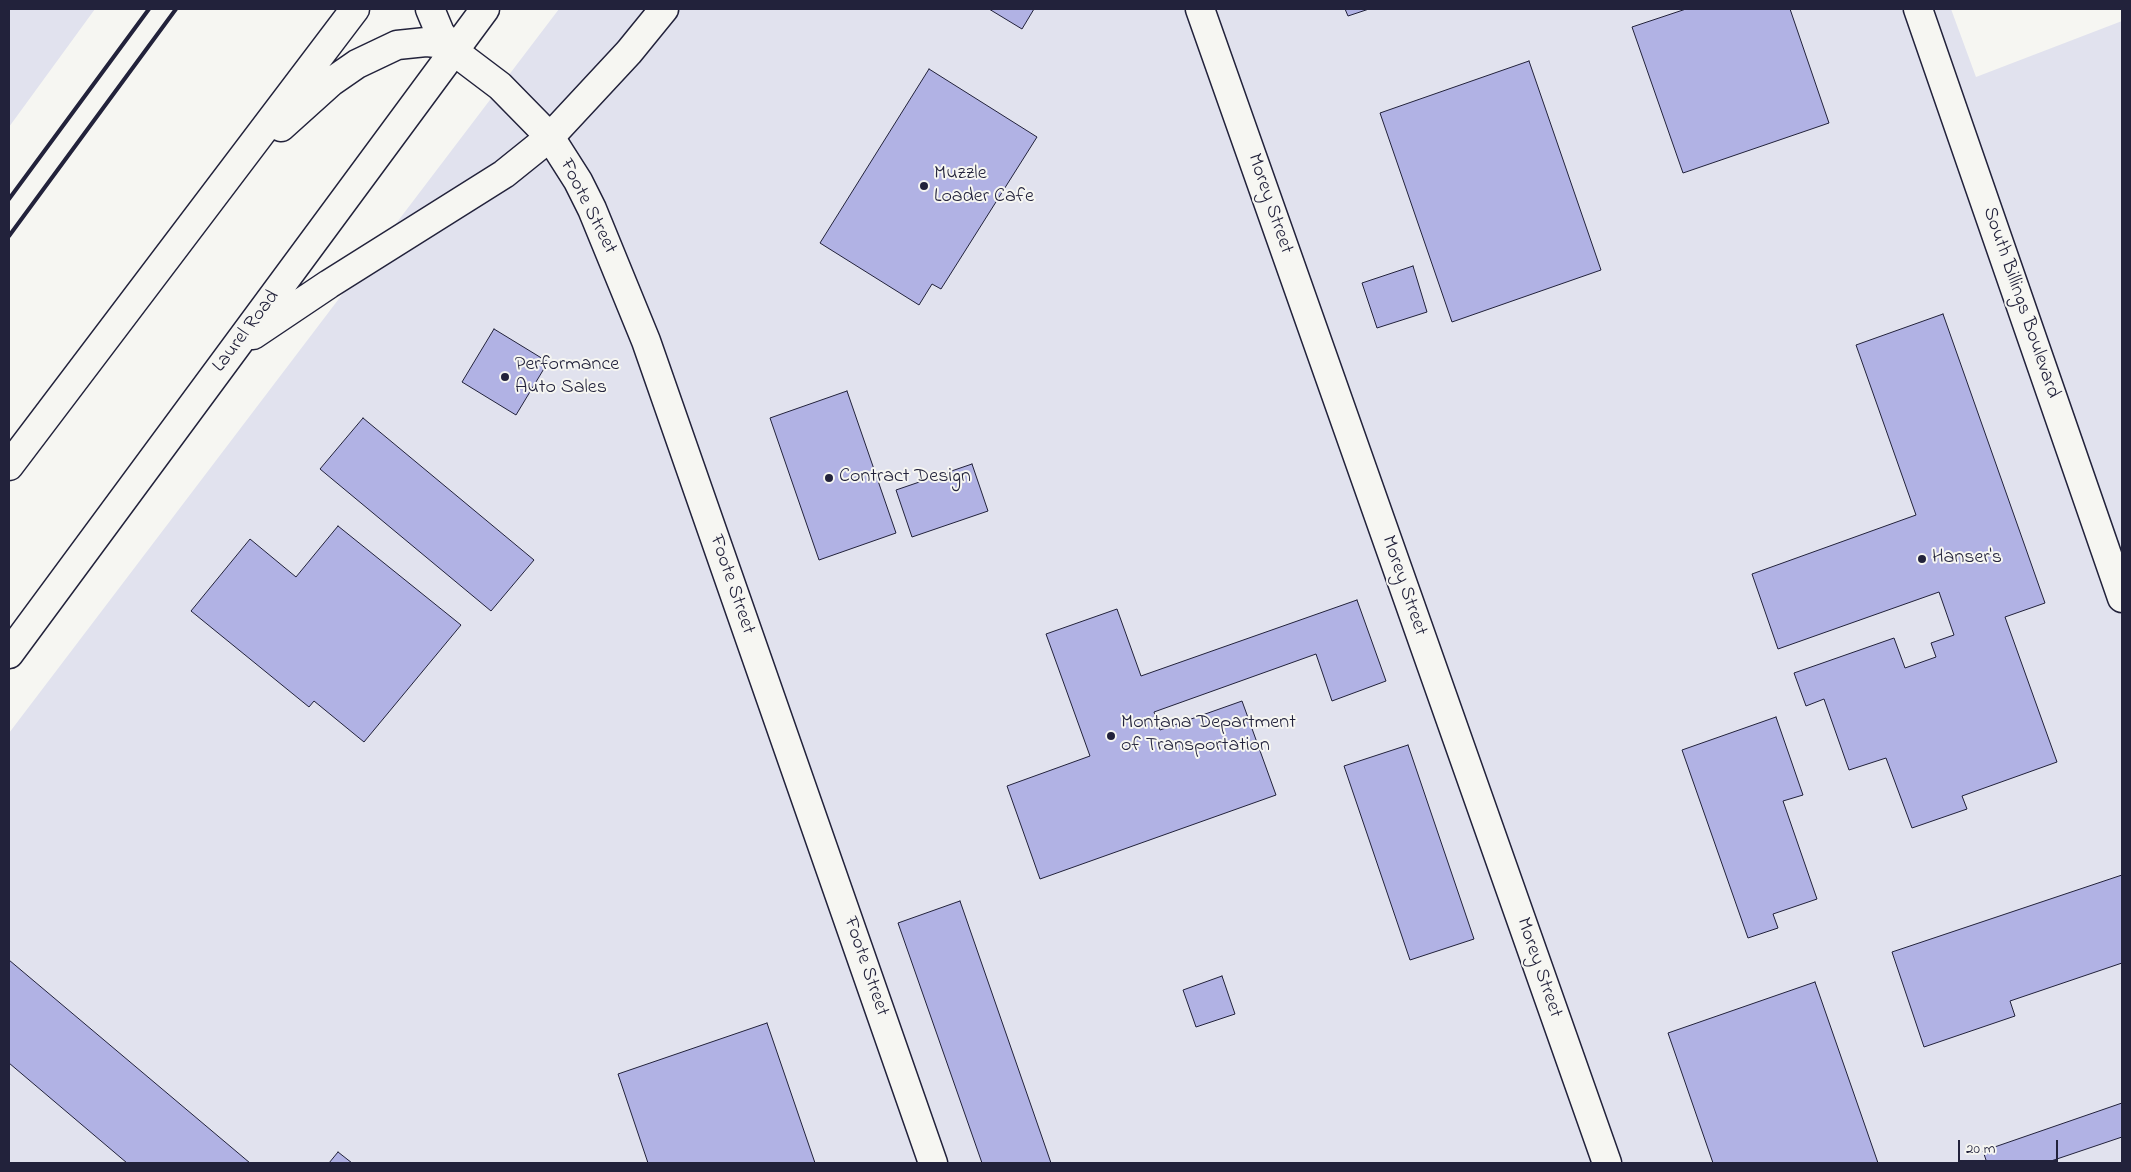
<!DOCTYPE html>
<style>
body{margin:0}
#map{position:relative;width:2131px;height:1172px;overflow:hidden;background:#f6f6f2;font-family:"Indie Flower",sans-serif}
canvas{display:block}
.frame{position:absolute;inset:0;border:10px solid #22223b;pointer-events:none}
.scale{position:absolute;left:1958px;top:1140px;width:100px;height:22px;box-sizing:border-box;border:2px solid #22223b;border-top:0;padding-left:6px;font-size:15px;line-height:18px;white-space:nowrap;color:#22223b;-webkit-text-stroke:4px #f6f6f2;paint-order:stroke}
</style>
<div id="map">
<canvas width="2131" height="1172"></canvas>
<div class="frame"></div>
<div class="scale">20 m</div>
</div>
<script>
const ctx = document.querySelector('canvas').getContext('2d');
ctx.lineJoin = 'round';
function paint(path, color) { ctx.fillStyle = color; ctx.fill(path, 'evenodd'); }
const shape = rows => new Path2D(rows.map(r => 'M' + r).join(''));
function trace(path, color, width, dash) { ctx.strokeStyle = color; ctx.lineWidth = width; ctx.lineCap = dash ? 'butt' : 'round'; ctx.setLineDash(dash || []); ctx.stroke(path); }
function label(font, color, halo, rows, align = 'center') {
  ctx.font = font + ' "Indie Flower",sans-serif'; ctx.lineWidth = 4; ctx.setLineDash([]); ctx.textBaseline = 'middle'; ctx.strokeStyle = halo; ctx.fillStyle = color; for (const [text, x, y, turn = 0] of rows) {
    ctx.save(); ctx.translate(x, y); ctx.rotate((+turn || 0) * Math.PI / 180); ctx.textAlign = isNaN(turn) ? turn : align; if (halo) ctx.strokeText(text, 0, 0); ctx.fillText(text, 0, 0); ctx.restore();
  }
}
paint(shape([
 [9,9,95,9,9,127],
 [559,9,1951,9,1976,77,2122,21,2122,1163,9,1163,9,733]
]), '#e1e2ee');
const building = shape([
 [989,9,1034,9,1022,29,989,9],
 [1345,9,1369,9,1348,16,1345,9],
 [1686,9,1790,9,1829,123,1683,173,1632,27,1686,9],
 [1529,61,1601,270,1452,322,1380,113,1529,61],
 [929,69,1037,137,941,289,932,284,919,305,820,243,929,69],
 [1413,266,1427,312,1377,328,1362,283,1413,266],
 [1943,314,2045,603,2005,617,2057,762,1962,796,1967,809,1912,828,1886,758,1849,770,1824,699,1806,706,1794,673,1894,638,1905,668,1936,657,1931,643,1954,635,1939,592,1778,649,1752,574,1916,515,1856,345,1943,314],
 [494,329,548,362,516,415,462,382,494,329],
 [847,391,896,533,819,560,770,418,847,391],
 [363,418,534,560,491,611,320,469,363,418],
 [972,464,988,511,912,537,896,490,972,464],
 [338,526,461,625,364,742,314,701,309,707,191,611,250,539,296,577,338,526],
 [1357,600,1386,681,1332,701,1316,654,1154,712,1160,730,1242,701,1276,795,1040,879,1007,786,1090,756,1046,634,1117,609,1141,676,1357,600],
 [1776,717,1803,795,1783,801,1817,899,1773,914,1778,928,1748,938,1682,750,1776,717],
 [1408,745,1474,939,1410,960,1344,766,1408,745],
 [2122,875,2122,963,2010,1001,2015,1016,1924,1047,1892,952,2122,875],
 [960,901,1051,1163,982,1163,898,923,960,901],
 [9,960,250,1163,127,1163,9,1063,9,960],
 [1222,976,1235,1014,1196,1027,1183,990,1222,976],
 [1815,982,1878,1163,1713,1163,1668,1033,1815,982],
 [767,1023,815,1163,648,1163,618,1074,767,1023],
 [2122,1103,2122,1137,2045,1163,1987,1163,1983,1151,2122,1103],
 [338,1152,352,1163,329,1163,338,1152]
]);
paint(building, '#b1b2e4');
trace(building, '#22223b', 1);
const minor = shape([
 [1200,9,1607,1163],
 [550,137,578,181,592,209,646,341,933,1163]
]);
const tertiary = shape([
 [455,52,500,86,550,137,629,52,664,9]
]);
const secondary = shape([
 [1918,9,2122,598]
]);
const primary = shape([
 [430,9,440,33,455,52],
 [281,127,331,82,357,64,397,45,426,42,437,43,455,52],
 [253,335,329,284,504,174,550,137],
 [9,466,355,9],
 [9,654,485,9]
]);
trace(minor, '#22223b', 31);
trace(tertiary, '#22223b', 31);
trace(secondary, '#22223b', 31);
trace(primary, '#22223b', 31);
trace(minor, '#f6f6f2', 28);
trace(tertiary, '#f6f6f2', 28);
trace(secondary, '#f6f6f2', 28);
trace(primary, '#f6f6f2', 28);
trace(shape([
 [9,199,149,9],
 [9,236,176,9]
]), '#22223b', 4);
for (const [x, y, r, color] of [
 [924,186,5,"#22223b"],
 [505,377,5,"#22223b"],
 [829,478,5,"#22223b"],
 [1922,559,5,"#22223b"],
 [1111,736,5,"#22223b"]
]) { const dot = new Path2D(); dot.arc(x, y, r, 0, 2 * Math.PI); ctx.fillStyle = color; ctx.fill(dot); trace(dot, '#f6f6f2', 2); }
label('20px', '#22223b', '#f6f6f2', [
 ["Muzzle",934,175],
 ["Loader Cafe",934,198],
 ["Performance",515,366],
 ["Auto Sales",515,389],
 ["Contract Design",839,478],
 ["Hanser's",1932,559],
 ["Montana Department",1121,724],
 ["of Transportation",1121,747]
], 'left');
label('20px', '#22223b', '#f6f6f2', [
 ["Morey Street",1269,204,71],
 ["Foote Street",587,207,63],
 ["South Billings Boulevard",2020,303,71],
 ["Laurel Road",247,332,-53],
 ["Foote Street",731,585,71],
 ["Morey Street",1403,586,71],
 ["Foote Street",865,967,71],
 ["Morey Street",1538,968,71]
]);
</script>
